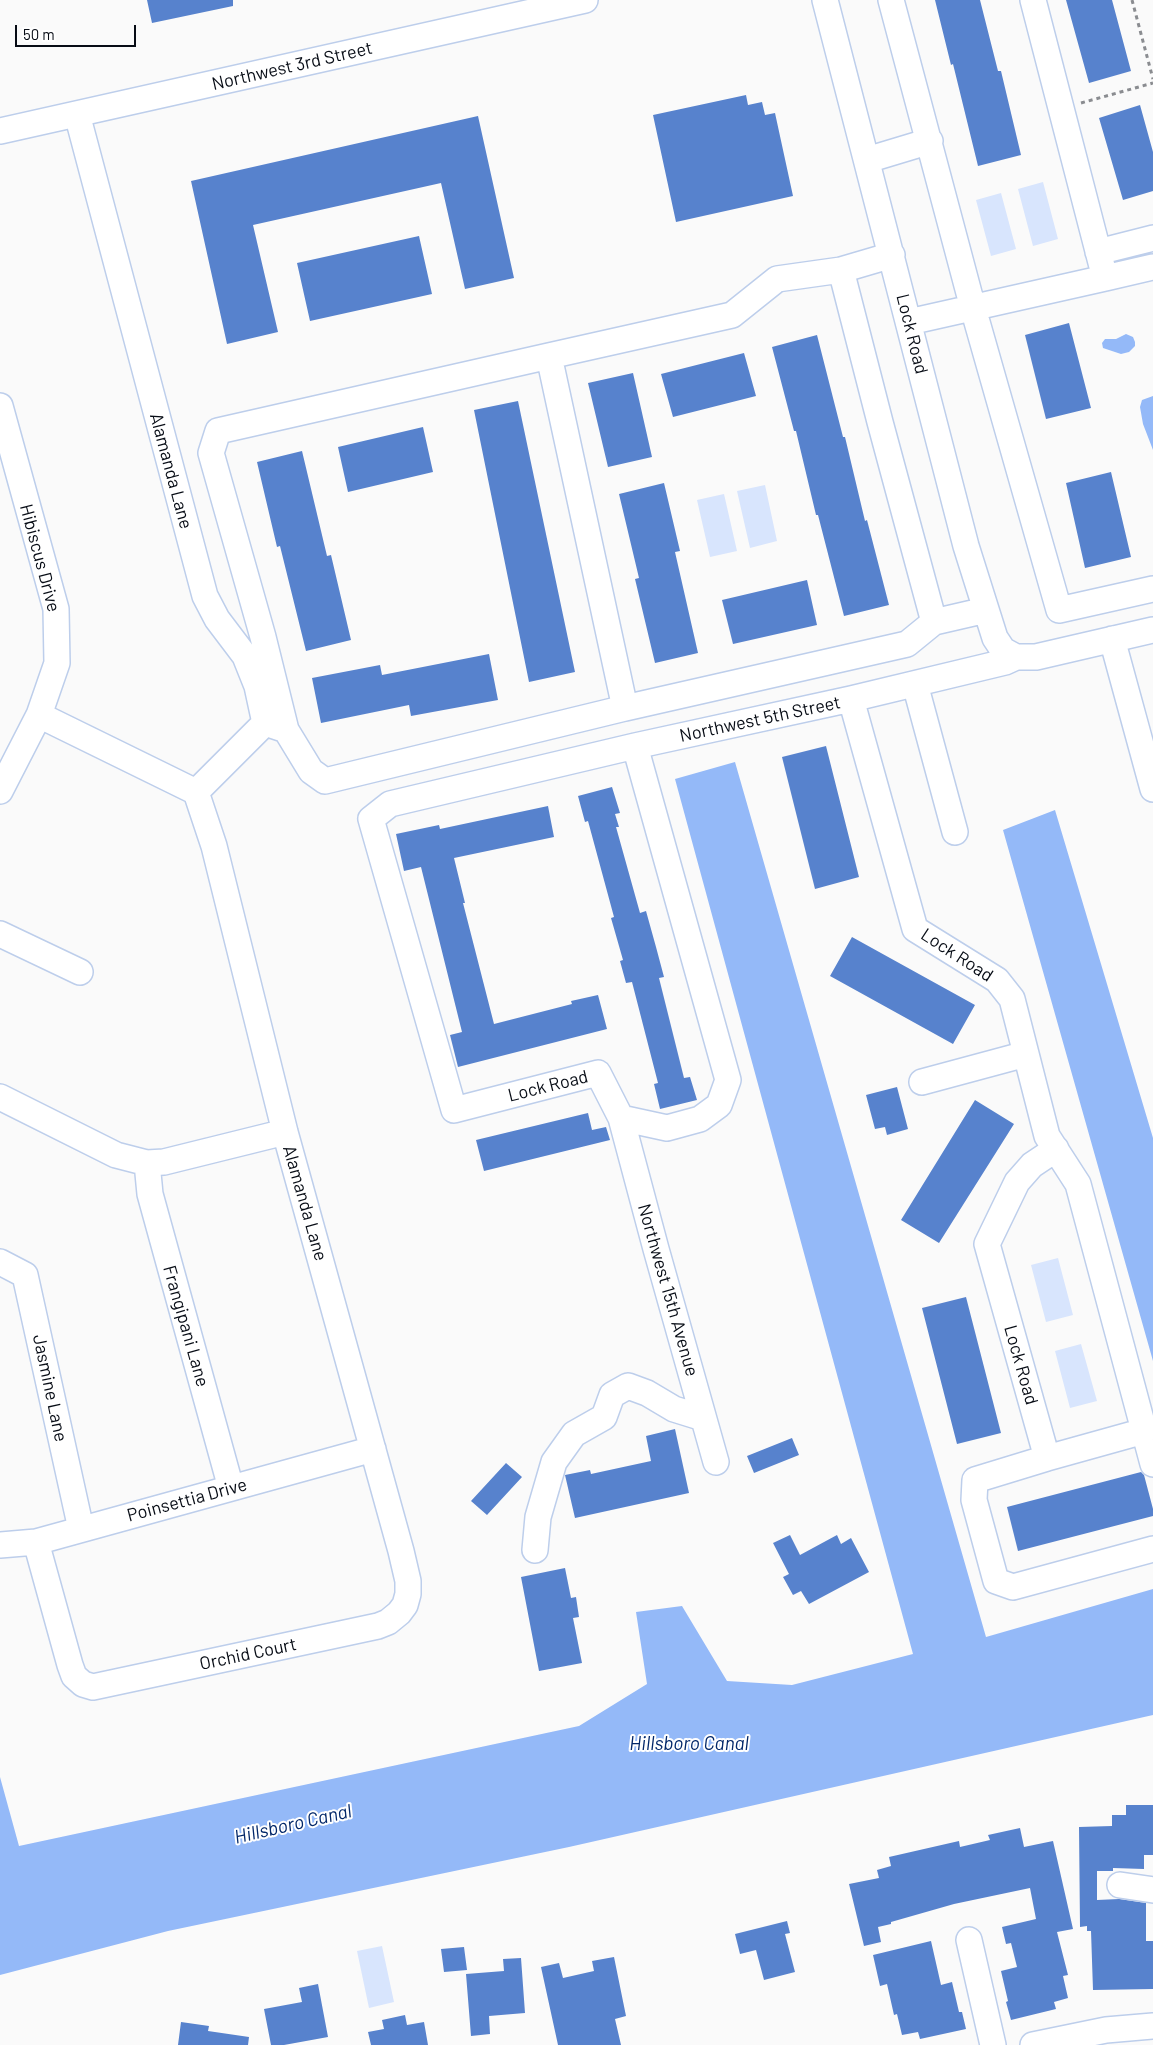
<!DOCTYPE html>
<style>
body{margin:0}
#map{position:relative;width:1153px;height:2045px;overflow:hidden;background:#fafafa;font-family:Barlow,sans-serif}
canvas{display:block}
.scale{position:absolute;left:15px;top:25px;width:121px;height:22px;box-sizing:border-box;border:2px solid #070c15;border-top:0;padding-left:6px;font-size:15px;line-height:18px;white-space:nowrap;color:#070c15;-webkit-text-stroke:4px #fff;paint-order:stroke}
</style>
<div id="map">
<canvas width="1153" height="2045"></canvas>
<div class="scale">50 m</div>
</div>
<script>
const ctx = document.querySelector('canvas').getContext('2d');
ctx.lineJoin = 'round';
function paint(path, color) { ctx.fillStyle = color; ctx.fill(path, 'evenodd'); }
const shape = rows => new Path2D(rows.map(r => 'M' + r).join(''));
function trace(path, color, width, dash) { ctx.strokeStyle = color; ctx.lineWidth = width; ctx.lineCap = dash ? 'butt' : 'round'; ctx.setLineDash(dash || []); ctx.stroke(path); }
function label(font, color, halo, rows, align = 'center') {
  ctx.font = font + ' Barlow,sans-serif'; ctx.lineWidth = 4; ctx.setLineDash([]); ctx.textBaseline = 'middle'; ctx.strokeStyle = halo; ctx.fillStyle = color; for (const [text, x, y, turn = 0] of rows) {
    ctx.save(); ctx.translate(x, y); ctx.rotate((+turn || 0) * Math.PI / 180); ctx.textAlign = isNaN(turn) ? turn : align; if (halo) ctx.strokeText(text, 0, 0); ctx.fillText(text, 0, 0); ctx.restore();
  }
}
paint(shape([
 [1043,182,1058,239,1033,246,1018,189],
 [1001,193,1016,249,991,256,976,200],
 [765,485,777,541,750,548,737,491],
 [724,494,737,551,710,557,697,500],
 [1058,1258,1073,1315,1046,1322,1031,1265],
 [1081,1344,1097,1401,1070,1408,1055,1351],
 [382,1946,394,2002,369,2008,357,1951]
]), '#d8e5fd');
paint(shape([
 [1126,334,1133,337,1135,342,1135,346,1129,352,1121,354,1103,348,1102,343,1105,339,1116,339],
 [1153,396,1153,450,1143,424,1140,407,1142,400],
 [735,762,986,1637,1153,1589,1153,1715,569,1847,168,1931,0,1975,0,1777,19,1846,579,1726,647,1684,636,1612,682,1606,727,1681,792,1685,913,1654,675,779],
 [1055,810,1153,1138,1153,1361,1003,830]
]), '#94b9f8');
paint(shape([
 [147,0,233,0,233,6,152,23],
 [935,0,980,0,998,71,1001,71,1021,155,978,166,953,64,951,65],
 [1066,0,1112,0,1131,71,1089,83],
 [746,95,748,105,762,102,765,115,775,113,793,196,676,222,653,115],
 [1140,105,1153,152,1153,191,1123,200,1099,118],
 [478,116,514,278,465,289,441,183,253,225,278,332,227,344,191,181],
 [419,236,432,294,310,321,297,263],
 [1069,323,1091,408,1046,419,1025,335],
 [817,335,843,437,845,437,865,521,867,520,889,605,844,616,818,515,816,515,796,431,794,431,772,347],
 [744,353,756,396,673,417,661,374],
 [633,373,652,457,608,467,588,383],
 [518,401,575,672,529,682,474,410],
 [423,427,433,472,348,492,338,447],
 [302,451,327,556,331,555,351,640,306,651,280,546,277,547,257,462],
 [1111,472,1131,557,1085,568,1066,483],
 [664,483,680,551,675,552,698,653,655,663,635,579,639,578,619,494],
 [807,580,817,625,733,644,722,600],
 [489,654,498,700,411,716,409,705,321,723,312,678,380,665,382,675],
 [826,746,859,877,815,889,782,757],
 [612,787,620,813,615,814,619,827,616,827,640,913,646,911,656,947,664,977,659,978,684,1078,690,1077,697,1100,660,1109,654,1084,658,1083,632,982,626,983,620,961,623,960,611,918,614,917,588,821,585,822,578,796],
 [548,806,554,837,454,858,465,903,463,903,494,1024,572,1004,571,1001,598,995,607,1029,458,1067,450,1035,462,1032,421,867,404,871,396,834,439,825,440,829],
 [852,937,975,1005,953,1044,830,976],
 [897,1087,908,1129,887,1135,885,1127,875,1129,866,1095],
 [975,1100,1014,1124,939,1243,901,1220],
 [588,1113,592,1130,606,1127,610,1140,484,1171,476,1140],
 [966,1297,1001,1433,957,1444,922,1308],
 [675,1429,689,1493,575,1518,565,1475,590,1470,591,1474,651,1461,646,1436],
 [792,1438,799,1455,754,1473,747,1456],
 [506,1463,522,1477,487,1515,471,1501],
 [1141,1472,1144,1475,1153,1509,1153,1516,1018,1551,1007,1507],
 [790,1535,800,1555,837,1535,841,1544,851,1538,869,1572,809,1604,801,1591,793,1595,783,1577,789,1574,773,1543],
 [565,1568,571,1598,576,1597,579,1617,573,1618,582,1663,539,1671,521,1577],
 [1126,1805,1153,1805,1153,1855,1144,1855,1144,1869,1113,1868,1113,1871,1097,1871,1097,1900,1119,1899,1146,1903,1146,1941,1153,1941,1153,1989,1093,1990,1091,1931,1087,1931,1087,1926,1080,1927,1079,1827,1112,1826,1112,1815,1126,1815],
 [1020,1828,1024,1847,1053,1841,1073,1929,1057,1932,1068,1975,1063,1976,1068,1998,1054,2002,1056,2009,1011,2020,1006,2002,1008,2001,1001,1971,1017,1967,1011,1943,1006,1944,1002,1927,1036,1919,1030,1888,954,1904,891,1922,891,1924,878,1927,881,1942,864,1946,849,1884,879,1878,877,1870,891,1866,889,1857,959,1841,960,1847,990,1840,988,1835],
 [787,1921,790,1933,785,1934,795,1972,764,1980,756,1950,740,1954,735,1934],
 [931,1941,941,1985,952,1982,959,2012,962,2012,966,2029,920,2039,918,2032,902,2035,897,2014,894,2015,887,1984,880,1986,873,1955],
 [464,1947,467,1970,444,1972,441,1949],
 [614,1957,626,2016,615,2019,621,2045,558,2045,541,1967,559,1963,563,1978,594,1971,592,1961],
 [521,1958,525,2013,489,2016,490,2034,471,2036,466,1974,504,1971,503,1959],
 [318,1984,328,2037,284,2045,271,2045,264,2009,302,2002,299,1988],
 [405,2015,407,2025,424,2022,428,2045,371,2045,368,2032,384,2029,382,2020],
 [181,2022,209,2026,208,2031,249,2037,248,2045,178,2045]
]), '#5782cd');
const minor = shape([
 [825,0,966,546,995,638,1003,650,1016,657],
 [891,0,973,308,1059,610,1153,589],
 [77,114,205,596,217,619,245,656,257,686,265,723,196,792],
 [0,131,585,0],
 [867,160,930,141],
 [1098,252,1153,238],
 [892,255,841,270,880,422,934,622,986,610],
 [841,270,777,279,732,315,549,356,625,708,907,644,934,622],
 [1105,278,1153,267],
 [909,322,1105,278,1033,0],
 [0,406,56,609,57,663,39,715,0,791],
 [1112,639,1153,789],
 [915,684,955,832],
 [851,699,915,929,997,980,1012,999,1047,1136,1078,1184,1153,1464],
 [271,725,286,730,311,771,325,781,625,708],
 [286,730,263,637,211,453,218,431,549,356],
 [635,746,728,1080,719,1105,700,1119,667,1128,621,1118,598,1073,454,1110,371,819,390,804,635,746,851,699,1005,662,1016,657,1036,657,1153,630],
 [0,934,80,972],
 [922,1082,1026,1054],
 [0,1097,116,1155,147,1163,164,1162,285,1132],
 [621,1118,656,1249,716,1462],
 [1056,1149,1032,1165,1017,1182,987,1244,1047,1458,1144,1431],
 [147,1163,150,1194,231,1488],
 [0,1262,25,1275,81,1529],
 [1047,1458,975,1480,974,1500,996,1581,1013,1587,1153,1549],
 [36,1542,70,1665,74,1676,83,1684,93,1687,378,1626,388,1622,399,1613,405,1605,408,1594,408,1581,401,1551,285,1132,214,846,196,792,39,715],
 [0,1545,36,1542,373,1449],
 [535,1550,538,1517,554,1462,574,1434,604,1417,612,1395,628,1386,647,1393,674,1409,703,1418],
 [1120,1885,1153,1890],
 [969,1940,993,2045],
 [1033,2045,1106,2030,1153,2026]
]);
trace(minor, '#bdceeb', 28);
trace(shape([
 [1132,0,1153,79],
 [1081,103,1153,83]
]), '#8a8c90', 3, [4, 4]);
trace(minor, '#fff', 25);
label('18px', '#070c15', '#fff', [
 ["Northwest 3rd Street",292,66,-13],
 ["Lock Road",912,334,76],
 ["Alamanda Lane",171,471,75],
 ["Hibiscus Drive",40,558,75],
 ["Northwest 5th Street",760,719,-12],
 ["Lock Road",957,955,33],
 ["Lock Road",548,1086,-14],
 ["Alamanda Lane",305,1203,74],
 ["Northwest 15th Avenue",668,1290,74],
 ["Frangipani Lane",186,1326,74],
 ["Lock Road",1021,1365,74],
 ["Jasmine Lane",50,1388,78],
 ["Poinsettia Drive",187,1500,-15],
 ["Orchid Court",248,1654,-12]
]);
label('italic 19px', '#022769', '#fff', [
 ["Hillsboro Canal",689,1744],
 ["Hillsboro Canal",293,1824,-13]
]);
</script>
